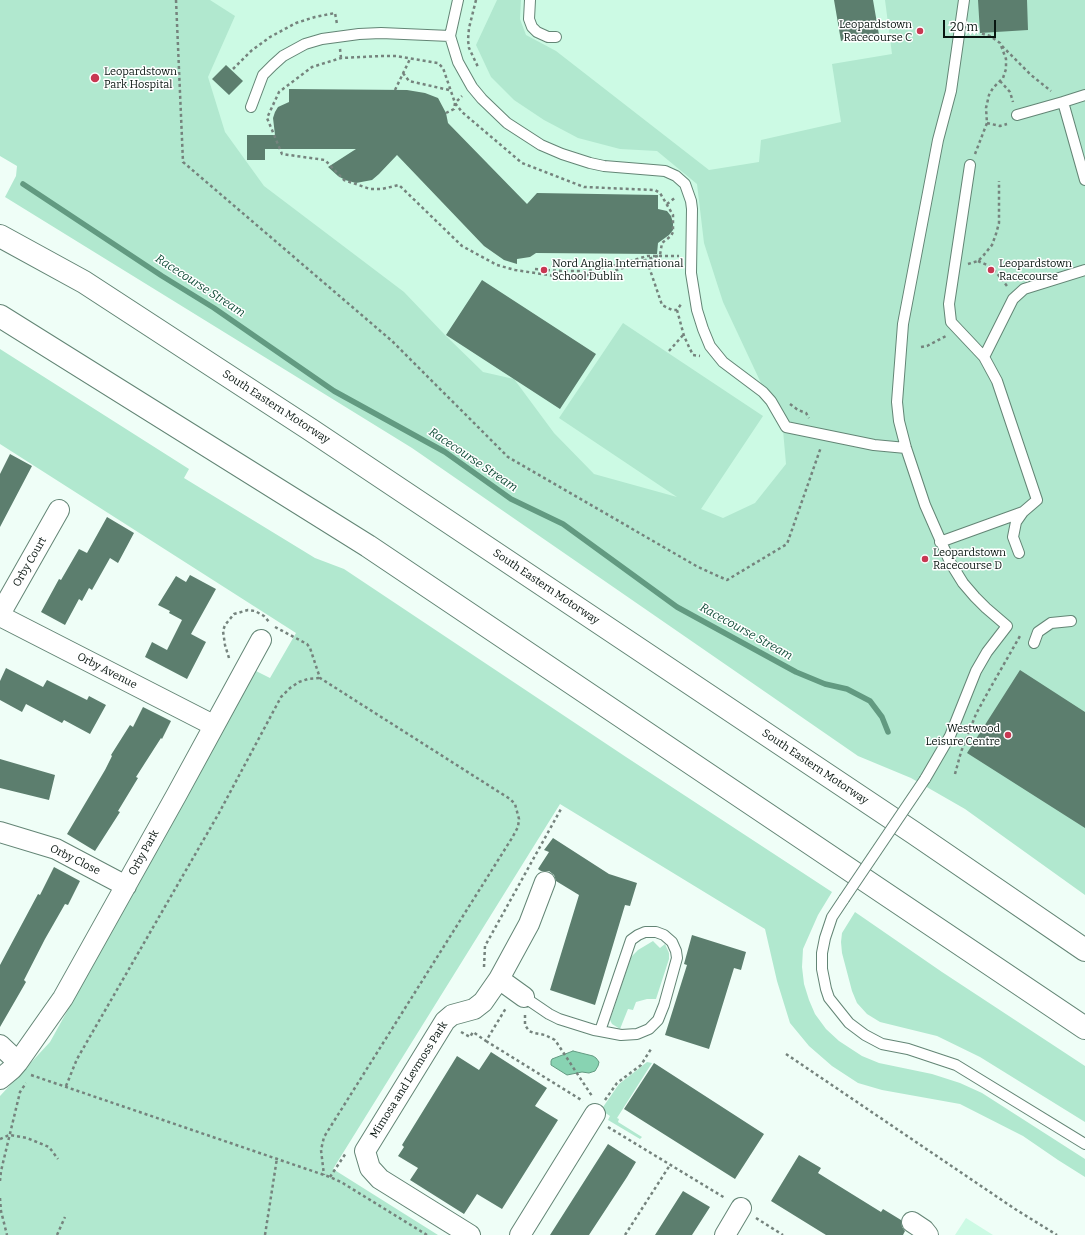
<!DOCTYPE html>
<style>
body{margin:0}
#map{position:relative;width:1085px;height:1235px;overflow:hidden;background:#effef7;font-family:Bitter,serif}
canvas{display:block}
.scale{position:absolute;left:943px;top:20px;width:53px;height:18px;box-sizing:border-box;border:2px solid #081510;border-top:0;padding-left:5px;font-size:12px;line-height:14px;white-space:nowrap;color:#081510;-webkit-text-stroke:3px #fff;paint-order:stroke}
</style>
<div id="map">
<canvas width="1085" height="1235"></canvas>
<div class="scale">20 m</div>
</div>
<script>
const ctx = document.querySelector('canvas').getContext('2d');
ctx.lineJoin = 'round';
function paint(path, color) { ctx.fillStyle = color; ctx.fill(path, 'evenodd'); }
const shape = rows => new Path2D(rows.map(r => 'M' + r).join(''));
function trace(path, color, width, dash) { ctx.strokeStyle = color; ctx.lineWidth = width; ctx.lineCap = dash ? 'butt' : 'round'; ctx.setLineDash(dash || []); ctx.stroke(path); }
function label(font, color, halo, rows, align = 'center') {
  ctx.font = font + ' Bitter,serif'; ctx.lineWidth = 3; ctx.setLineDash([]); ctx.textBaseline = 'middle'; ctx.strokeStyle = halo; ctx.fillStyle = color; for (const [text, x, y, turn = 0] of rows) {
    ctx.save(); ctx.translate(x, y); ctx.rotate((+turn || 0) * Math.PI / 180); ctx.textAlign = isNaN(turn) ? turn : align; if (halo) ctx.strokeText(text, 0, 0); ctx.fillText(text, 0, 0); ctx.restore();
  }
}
paint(shape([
 [0,0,890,0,925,57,839,684],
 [966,1218,993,1235,955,1235]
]), '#ccfae4');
paint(shape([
 [0,0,210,0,235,16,208,77,225,132,264,186,404,292,445,335,483,372,514,379,554,433,594,474,677,497,559,418,623,323,763,416,701,509,723,518,755,503,786,464,783,430,723,302,704,243,697,184,657,151,620,149,578,138,544,120,514,100,491,77,476,45,497,0,521,0,520,19,526,35,556,51,709,170,759,162,761,140,841,122,832,64,892,54,885,0,1085,0,1085,895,965,809,911,778,858,756,412,448,5,197,16,176,17,166,0,156],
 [0,349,189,469,184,478,315,558,344,569,626,757,832,892,818,915,803,949,802,967,804,984,809,1000,815,1014,826,1029,839,1041,862,1056,879,1063,932,1074,960,1083,982,1093,1085,1159,1085,1177,1058,1160,1023,1136,960,1104,882,1090,858,1083,832,1066,809,1046,790,1023,777,981,765,929,560,804,333,1169,438,1235,0,1235,0,1096,50,1042,256,671,270,678,296,633,0,444],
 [855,912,942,972,1085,1066,1085,1122,980,1057,937,1036,880,1022,867,1014,857,1003,852,991,842,953,841,942,842,933],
 [653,941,660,948,665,944,669,953,669,959,656,999,647,999,636,1002,633,1010,628,1009,620,1029,612,1024,610,1020,631,957,638,950],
 [647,1062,652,1063,617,1118,619,1119,618,1122,642,1137,640,1139,608,1120,610,1116,601,1110,619,1084]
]), '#b1e8cf');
const water = shape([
 [573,1051,593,1056,596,1058,599,1062,598,1066,595,1071,589,1073,582,1072,567,1075,551,1065,551,1061,552,1059,573,1051]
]);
paint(water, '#88d3b2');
trace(water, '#629a81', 1);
trace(shape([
 [23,184,162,276,214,308,334,391,445,452,511,499,563,524,677,607,796,672,825,684,847,689,870,701,882,717,888,732]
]), '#629a81', 5.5);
paint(shape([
 [834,0,873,0,879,35,841,41],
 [978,0,1027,0,1028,30,980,33],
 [226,65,243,81,229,95,212,79],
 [289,89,407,90,425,93,438,98,446,113,448,123,527,204,537,193,658,195,658,209,667,211,671,216,673,223,673,230,669,235,658,243,657,254,536,253,530,257,517,259,517,264,504,260,484,246,397,155,379,174,372,180,356,183,345,180,338,176,328,167,356,149,265,149,265,160,247,160,247,135,275,135,273,118,275,112,278,107,289,102],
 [482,280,596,354,560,409,446,335],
 [10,454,32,466,0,527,0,474],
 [107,517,134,533,118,563,110,558,92,590,89,588,82,601,79,599,65,625,41,612,59,579,61,580,79,549,87,553],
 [190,575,216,589,191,634,206,642,187,679,145,657,152,642,167,650,182,620,169,613,170,611,158,605,176,576,186,582],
 [6,668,43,687,47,680,87,700,89,696,106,705,90,734,64,720,62,723,26,704,22,712,0,700,0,681],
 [1020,670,1085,712,1085,828,967,753],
 [143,707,171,721,162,739,161,738,136,777,138,778,118,811,120,812,95,851,67,834,105,770,112,756,111,755,130,725,133,727],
 [0,759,55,775,49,800,0,788],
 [553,838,609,874,637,883,630,906,625,905,595,1005,550,990,579,895,556,881,554,875,549,871,541,871,538,869,549,852,544,850],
 [54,867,80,881,68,905,65,904,45,939,24,980,26,982,0,1027,0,965,38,894,40,895],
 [692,935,746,952,741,970,734,968,709,1049,665,1035,687,965,684,964],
 [491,1052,547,1088,535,1106,558,1120,502,1209,477,1194,464,1214,410,1180,418,1168,398,1156,404,1147,402,1145,457,1056,479,1070],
 [654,1063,764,1134,735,1179,624,1109],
 [608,1144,636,1162,627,1177,589,1235,550,1235],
 [799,1155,821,1168,818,1173,881,1212,883,1209,901,1220,902,1227,905,1231,903,1235,826,1235,771,1201],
 [683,1191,710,1207,692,1235,655,1235]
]), '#5c7e6e');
const service = shape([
 [458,0,450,36,458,62,472,87,482,99,507,123,541,145,562,154,590,163,604,166,665,171,676,176,685,184,691,201,692,209,691,273,697,310,703,329,710,346,723,362,763,392,771,401,786,427,874,445,906,448],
 [530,0,529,19,532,27,537,32,548,37,556,37],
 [1085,95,1063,102,1085,180],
 [251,107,263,75,273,65,283,56,305,44,322,39,359,34,381,33,450,36],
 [1017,115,1063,102],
 [970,165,949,304,951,322,984,357],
 [940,542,1023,512,1037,500,997,381,984,357,1013,299,1024,289,1085,270],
 [1019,553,1013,537,1016,522,1023,512],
 [1034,643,1038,632,1051,623,1071,621],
 [925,779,950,736,976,671,987,652,1007,626,986,608,975,597,963,583,950,562,925,505,906,448,899,421,897,402,903,324,938,140,951,91,964,0],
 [844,899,832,917,825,938,822,953,822,969,826,989,829,998,849,1023,865,1035,882,1044,908,1049,956,1065,1085,1144],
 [524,997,549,1014,559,1019,594,1030,600,1031,621,1035,637,1034,649,1029,658,1020,664,1005,677,958,676,951,672,942,664,935,656,932,645,932,638,935,631,940,600,1031]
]);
const minor = shape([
 [0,614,59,510],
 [0,616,213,725],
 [0,832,56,849,126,886],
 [499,979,524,997],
 [0,1045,18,1062],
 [0,1079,12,1069,18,1062,63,998,177,794,261,640],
 [912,1222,924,1230,928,1235],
 [470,1235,380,1179,370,1168,365,1151,445,1021,452,1015,474,1009,483,1002,499,979,529,924,545,882],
 [520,1235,595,1114],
 [725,1235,741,1208]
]);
const motorway = shape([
 [0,236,84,282,311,430,914,833,1085,950],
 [0,316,368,546,1085,1028]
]);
trace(service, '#638575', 12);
trace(minor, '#638575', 22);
trace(motorway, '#638575', 24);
trace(shape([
 [176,0,183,162,392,341,508,457,698,567,727,580,787,544,821,447],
 [476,0,469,28,468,40,469,48,478,67],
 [1002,46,1031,75,1051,91],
 [340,49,341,58],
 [381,56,396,56,438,63,443,68,455,103,462,112,522,163,584,187,655,190,660,193,673,215,673,232,671,236,662,243,660,255,611,272,593,275,555,276,515,270,497,265,462,246,399,185,382,189,370,189,344,180,325,160,282,154,267,118,279,92,312,67,341,58,381,56],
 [233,69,251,51,270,37,296,23,315,17,335,13,337,24],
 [403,73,409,81,449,90],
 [1000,81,1010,92,1013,102],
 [395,90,410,59],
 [446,113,454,109,455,103,462,96],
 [987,123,1000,126,1007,124],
 [975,154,987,123,986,108,989,95,993,88,1003,78,1006,69,1006,59,1000,43,990,36,980,33],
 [667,204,676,197],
 [647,261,662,305,672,310,677,310,682,303],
 [978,261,989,266,996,272,1007,286],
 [968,264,978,261,983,256,992,245,996,234,999,223,999,181],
 [535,269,561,271,587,271,618,265,647,256,679,256],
 [677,310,684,336,689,347,693,355,700,356],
 [921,347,927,346,946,336],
 [669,351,684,334],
 [790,404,798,410,806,413,809,418],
 [275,627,307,644,310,648,320,678,510,799,515,804,519,819,518,827,512,838,324,1137,321,1150,324,1175],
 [229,658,225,645,223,631,225,625,234,614,248,610,255,611,264,616,270,623],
 [955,774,961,752,976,714,988,692,1020,636],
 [484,967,485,946,561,809],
 [525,1015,525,1025,529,1031,534,1033,545,1035,555,1040,592,1096],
 [461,1032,470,1037,473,1032,486,1041,506,1008],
 [486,1041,583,1101],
 [786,1054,1015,1209,1057,1235],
 [31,1075,330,1177,341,1182,427,1235],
 [66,1086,77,1059,219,813,281,697,290,688,299,682,308,679,320,678],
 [605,1100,617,1083,641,1065,651,1049],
 [608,1127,725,1198],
 [0,1139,9,1135,27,1138,49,1147,58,1159],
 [330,1177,346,1153],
 [0,1181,1,1171,20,1092,26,1083],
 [0,1198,1,1211,7,1235],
 [756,1218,783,1235],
 [57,1235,65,1217],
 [265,1235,277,1158],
 [625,1235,670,1165]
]), '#75837d', 2.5, [3, 3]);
trace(service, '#fff', 10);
trace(minor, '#fff', 20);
trace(motorway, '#fff', 22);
const serviceBridge = shape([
 [844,899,925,779]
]);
trace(serviceBridge, '#638575', 12, []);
trace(serviceBridge, '#fff', 10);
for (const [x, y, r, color] of [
 [920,31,4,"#c83852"],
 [95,78,5,"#c83852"],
 [544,270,4,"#c83852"],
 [991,270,4,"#c83852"],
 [925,559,4,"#c83852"],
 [1008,735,4,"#c83852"]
]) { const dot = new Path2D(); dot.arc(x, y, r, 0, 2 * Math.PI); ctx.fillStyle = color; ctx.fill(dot); trace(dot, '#fff', 1.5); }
label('11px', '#081510', '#fff', [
 ["Leopardstown",912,25,"right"],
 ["Racecourse C",912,38,"right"],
 ["Leopardstown",104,72],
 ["Park Hospital",104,85],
 ["Nord Anglia International",552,264],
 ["School Dublin",552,277],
 ["Leopardstown",999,264],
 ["Racecourse",999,277],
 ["Leopardstown",933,553],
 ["Racecourse D",933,566],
 ["Westwood",1000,729,"right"],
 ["Leisure Centre",1000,742,"right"]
], 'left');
label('11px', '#081510', '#fff', [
 ["South Eastern Motorway",276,407,33],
 ["Orby Court",30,562,-60],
 ["South Eastern Motorway",546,587,34],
 ["Orby Avenue",107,671,27],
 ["South Eastern Motorway",815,767,34],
 ["Orby Park",144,853,-61],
 ["Orby Close",75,860,26],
 ["Mimosa and Levmoss Park",409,1080,-58]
]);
label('italic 12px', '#124e39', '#fff', [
 ["Racecourse Stream",200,286,33],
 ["Racecourse Stream",473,460,34],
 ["Racecourse Stream",746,632,29]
]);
</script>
